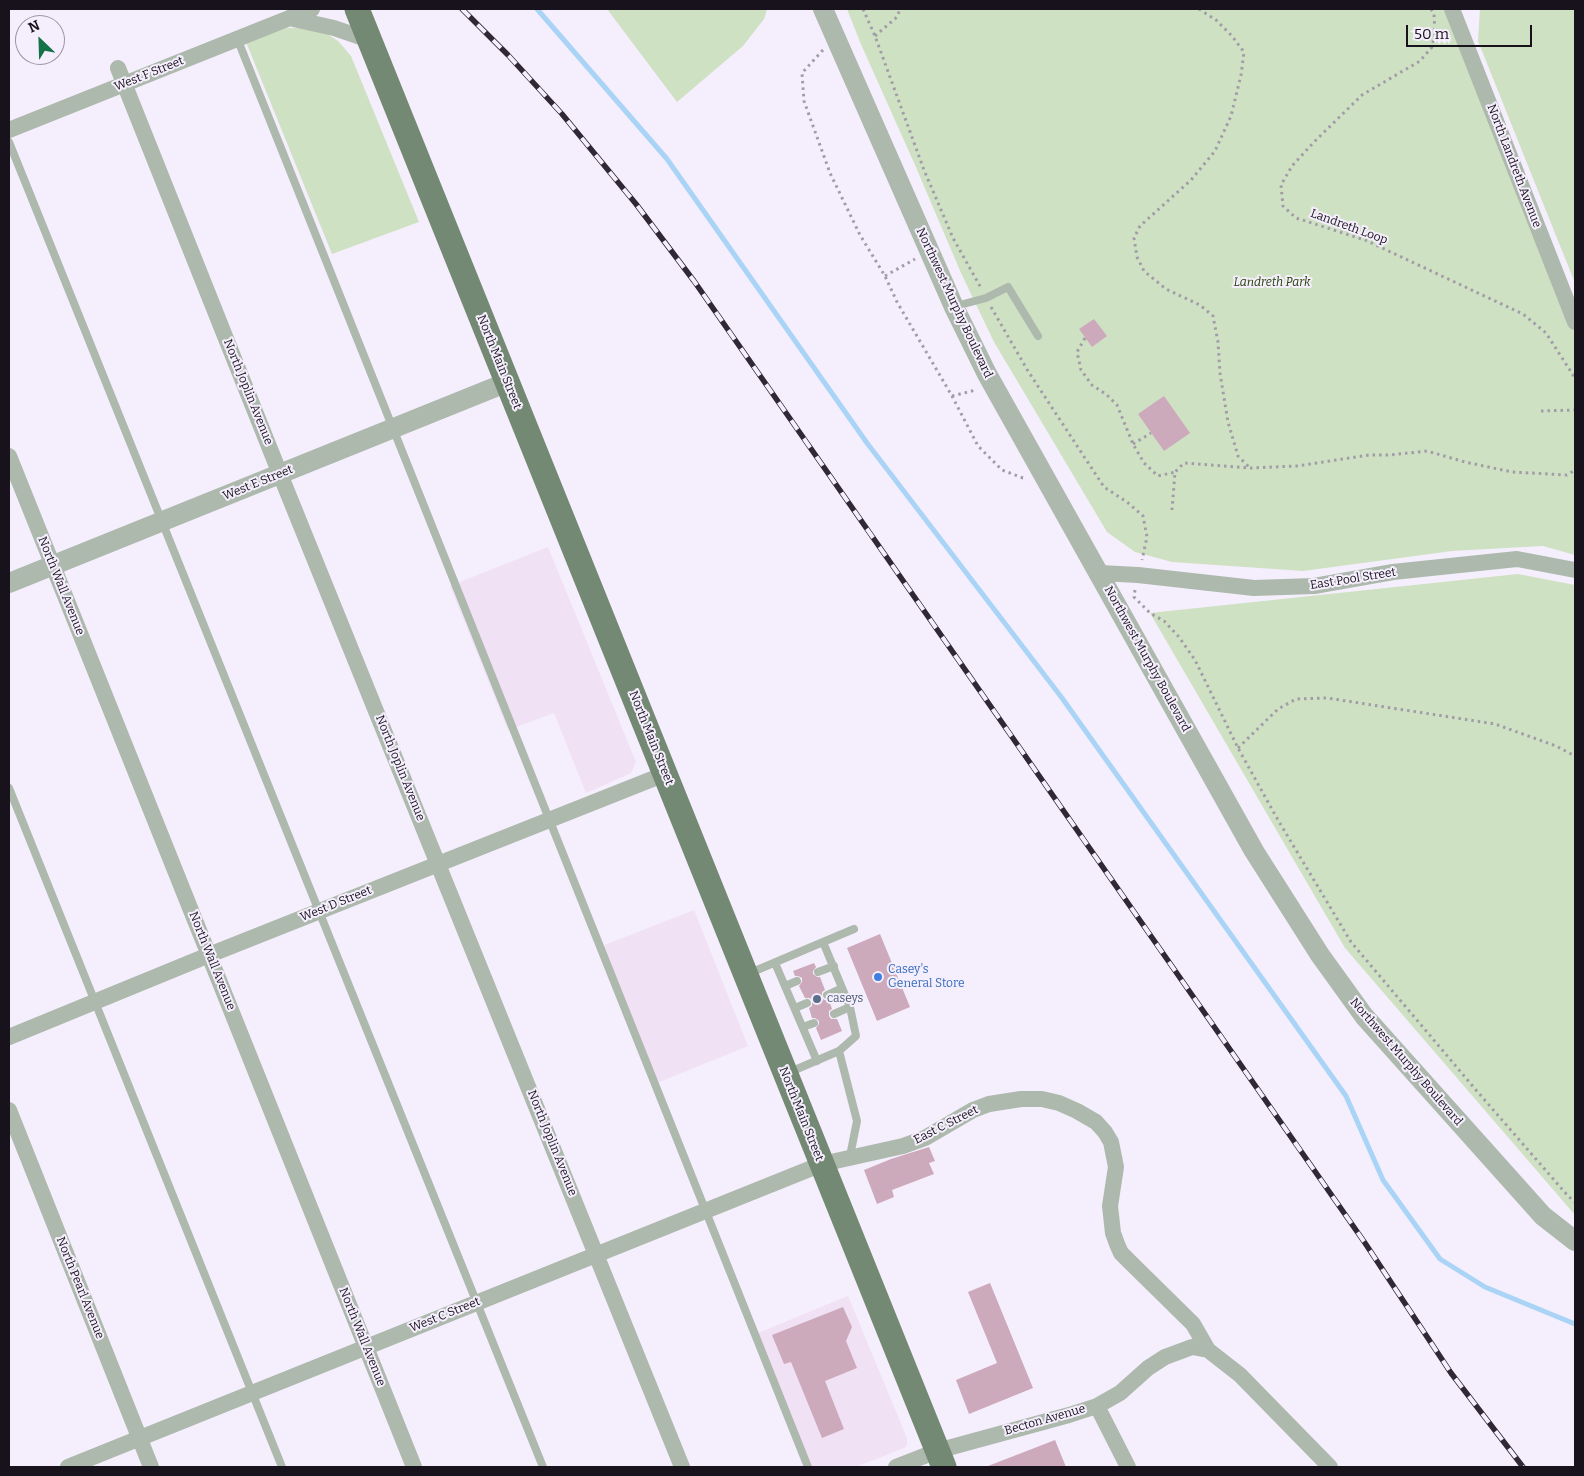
<!DOCTYPE html>
<style>
body{margin:0}
#map{position:relative;width:1584px;height:1476px;overflow:hidden;background:#f5eefc;font-family:Bitter,serif}
canvas{display:block}
.frame{position:absolute;inset:0;border:10px solid #18121d;pointer-events:none}
.north{position:absolute;left:15px;top:15px;width:50px;height:50px;box-sizing:border-box;background:#f5eefc;border:1px solid #9d96a3;border-radius:50%;rotate:336deg;font-size:14px;font-weight:700;line-height:20px;text-align:center;color:#18121d}
.north::after{content:'';display:block;margin:auto;width:18px;height:22px;background:#137248;clip-path:polygon(50% 0,100% 100%,50% 72%,0 100%)}
.scale{position:absolute;left:1406px;top:25px;width:126px;height:22px;box-sizing:border-box;border:2px solid #18121d;border-top:0;padding-left:6px;font-size:15px;line-height:18px;white-space:nowrap;color:#18121d;-webkit-text-stroke:4px #f5eefc;paint-order:stroke}
</style>
<div id="map">
<canvas width="1584" height="1476"></canvas>
<div class="frame"></div>
<div class="north">N</div>
<div class="scale">50 m</div>
</div>
<script>
const ctx = document.querySelector('canvas').getContext('2d');
ctx.lineJoin = 'round';
function paint(path, color) { ctx.fillStyle = color; ctx.fill(path, 'evenodd'); }
const shape = rows => new Path2D(rows.map(r => 'M' + r).join(''));
function trace(path, color, width, dash) { ctx.strokeStyle = color; ctx.lineWidth = width; ctx.lineCap = dash ? 'butt' : 'round'; ctx.setLineDash(dash || []); ctx.stroke(path); }
function label(font, color, halo, rows, align = 'center') {
  ctx.font = font + ' Bitter,serif'; ctx.lineWidth = 4; ctx.setLineDash([]); ctx.textBaseline = 'middle'; ctx.strokeStyle = halo; ctx.fillStyle = color; for (const [text, x, y, turn = 0] of rows) {
    ctx.save(); ctx.translate(x, y); ctx.rotate((+turn || 0) * Math.PI / 180); ctx.textAlign = isNaN(turn) ? turn : align; if (halo) ctx.strokeText(text, 0, 0); ctx.fillText(text, 0, 0); ctx.restore();
  }
}
paint(shape([
 [548,547,636,762,631,773,586,793,554,713,508,730,450,586],
 [694,910,748,1046,652,1085,597,948],
 [848,1296,907,1438,907,1445,904,1448,856,1467,805,1467,753,1335]
]), '#f1e1f4');
paint(shape([
 [607,9,767,9,764,19,743,46,677,102],
 [847,9,1449,9,1555,264,1575,299,1575,555,1543,546,1452,551,1303,571,1172,562,1135,552,1107,532,994,342,961,273,915,165,860,42],
 [1480,9,1575,9,1575,283,1478,41],
 [287,28,300,28,327,34,338,41,345,49,351,56,419,222,332,254,246,42,272,31],
 [1518,574,1575,585,1575,1215,1345,948,1150,613]
]), '#cfe1c3');
trace(shape([
 [537,9,667,159,867,443,1062,698,1346,1096,1383,1180,1440,1259,1485,1287,1575,1324]
]), '#a9d4f6', 5);
paint(shape([
 [1094,319,1107,336,1092,347,1079,329],
 [1164,396,1190,433,1164,451,1138,414],
 [880,934,910,1007,877,1021,847,948],
 [814,963,816,967,813,971,813,974,817,977,820,977,825,990,822,992,822,997,824,1000,829,1000,832,1009,829,1011,829,1016,831,1019,837,1019,842,1031,821,1040,816,1028,819,1024,819,1021,815,1018,812,1018,809,1008,812,1006,812,1001,810,998,805,998,799,986,802,982,802,978,798,976,795,976,793,971],
 [929,1147,935,1161,929,1163,934,1174,892,1190,894,1197,877,1204,864,1170,891,1159],
 [990,1283,1033,1388,969,1414,956,1380,997,1363,968,1292],
 [843,1307,852,1327,846,1341,857,1368,825,1381,844,1429,822,1438,791,1362,784,1364,772,1335],
 [1055,1440,1066,1467,988,1467,988,1466]
]), '#cda9bc');
trace(shape([
 [863,9,875,36,924,170,953,238,981,288],
 [1199,9,1216,20,1232,36,1244,52,1241,75,1231,116,1215,151,1191,180,1140,226,1134,238,1137,257,1144,271,1166,289,1200,305,1213,316,1218,342,1220,373,1228,422,1238,456,1250,468],
 [1431,9,1434,14,1435,33,1432,47,1420,61,1362,95,1314,142,1292,166,1281,185,1283,206,1296,218,1365,240,1523,314,1546,333,1575,378],
 [875,36,897,17,900,9],
 [823,50,802,73,804,101,830,173,860,235,885,276,897,302,952,396,978,446,1002,470,1023,478,1026,478],
 [885,276,915,259],
 [991,307,1028,371,1104,487,1127,502,1143,516,1147,537,1142,560],
 [1085,338,1077,352,1081,370,1092,385,1107,395,1117,405,1133,444,1144,463,1158,476,1175,472],
 [952,396,976,390],
 [1541,411,1575,410],
 [1133,444,1151,433],
 [1172,510,1175,472,1184,463,1250,468,1297,466,1369,455,1390,455,1427,451,1465,462,1512,472,1567,475,1575,470],
 [1135,590,1134,597,1150,613,1164,621,1179,637,1195,660,1238,748,1278,820,1351,942,1476,1090,1568,1196,1575,1202],
 [1238,748,1278,709,1296,699,1327,698,1495,724,1556,746,1575,756]
]), '#a29ca8', 3, [2.5, 4]);
trace(shape([
 [237,38,808,1467],
 [9,142,543,1467],
 [956,306,986,298,1008,287,1038,336],
 [9,788,282,1467],
 [823,942,854,929],
 [775,963,817,1061],
 [818,972,834,966],
 [750,973,823,942,850,1007,856,1036,839,1051,857,1121,850,1156],
 [785,986,797,981],
 [827,995,842,988],
 [795,1008,807,1003],
 [834,1014,850,1007],
 [803,1027,814,1023],
 [790,1072,839,1051]
]), '#adb9ad', 8);
trace(shape([
 [1452,9,1575,322],
 [289,18,334,28,369,40],
 [118,68,280,474,682,1467],
 [9,130,312,9],
 [9,456,414,1467],
 [1100,573,1138,575,1254,588,1314,586,1393,572,1517,559,1575,570],
 [9,1037,209,955,665,774],
 [9,1110,151,1467],
 [1097,1406,1128,1467],
 [68,1467,822,1164,903,1146,925,1138,973,1110,989,1104,1021,1099,1042,1099,1059,1103,1077,1111,1096,1122,1105,1132,1111,1142,1116,1167,1110,1206,1113,1233,1117,1244,1121,1253,1129,1261,1193,1324,1208,1350],
 [896,1467,937,1451,1069,1415,1097,1406,1120,1393,1148,1368,1165,1357,1192,1347,1208,1350,1240,1375,1330,1467]
]), '#adb9ad', 16);
trace(shape([
 [823,9,954,307,987,374,1254,851,1320,955,1364,1016,1543,1216,1575,1241],
 [9,583,508,382]
]), '#adb9ad', 20);
trace(shape([
 [357,9,944,1467]
]), '#738973', 25);
const rail = shape([
 [462,9,508,55,562,114,636,204,694,281,1365,1243,1451,1373,1523,1467]
]);
trace(rail, '#302935', 5.5);
trace(rail, '#f5eefc', 4, [11]);
for (const [x, y, r, color] of [
 [878,977,5,"#3f7fe0"],
 [817,999,5,"#5c6f8a"]
]) { const dot = new Path2D(); dot.arc(x, y, r, 0, 2 * Math.PI); ctx.fillStyle = color; ctx.fill(dot); trace(dot, '#f5eefc', 2); }
label('12px', '#18121d', '#f5eefc', [
 ["West F Street",149,74,-22],
 ["North Landreth Avenue",1514,166,69],
 ["Landreth Loop",1349,227,20],
 ["Northwest Murphy Boulevard",954,303,65],
 ["North Main Street",499,362,68],
 ["North Joplin Avenue",248,392,68],
 ["West E Street",258,483,-22],
 ["East Pool Street",1353,579,-9],
 ["North Wall Avenue",61,586,68],
 ["Northwest Murphy Boulevard",1147,659,61],
 ["North Main Street",651,738,68],
 ["North Joplin Avenue",400,768,68],
 ["West D Street",336,904,-22],
 ["North Wall Avenue",212,961,68],
 ["Northwest Murphy Boulevard",1406,1062,49],
 ["North Main Street",801,1114,68],
 ["East C Street",946,1125,-27],
 ["North Joplin Avenue",552,1143,68],
 ["North Pearl Avenue",80,1288,68],
 ["West C Street",445,1315,-22],
 ["North Wall Avenue",362,1337,68],
 ["Becton Avenue",1045,1420,-16]
]);
label('italic 12px', '#213f00', '#f5eefc', [
 ["Landreth Park",1272,283]
]);
label('12px', '#366cbe', '#f5eefc', [
 ["Casey's",888,970],
 ["General Store",888,984]
], 'left');
label('12px', '#4e5e75', '#f5eefc', [
 ["caseys",827,999]
], 'left');
</script>
